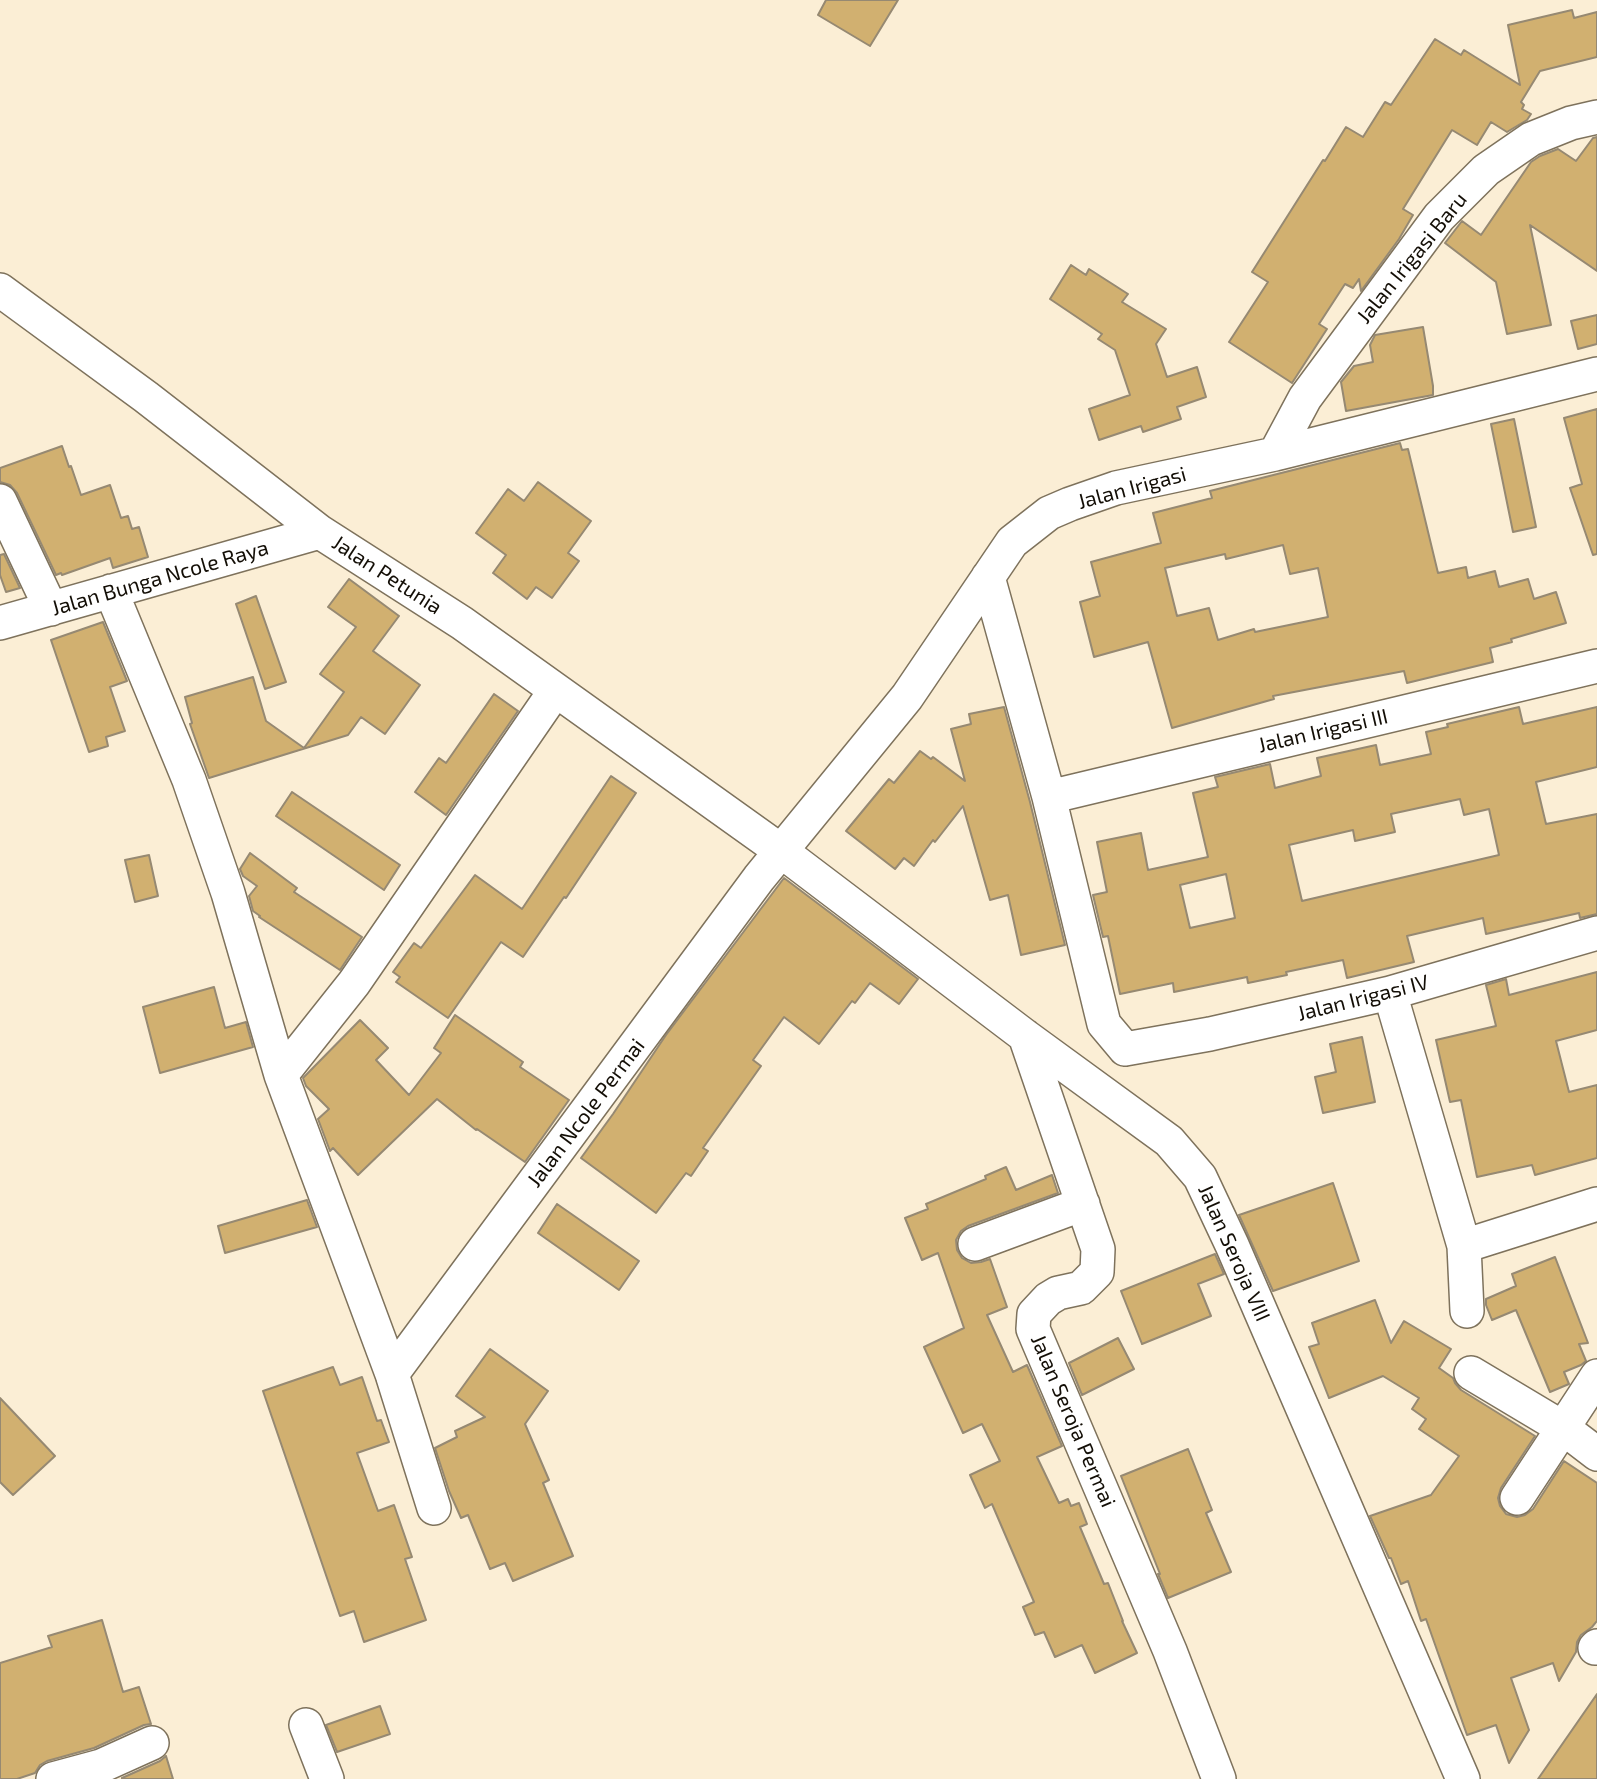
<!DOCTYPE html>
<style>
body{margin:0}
canvas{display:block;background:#fbeed5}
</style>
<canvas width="1597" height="1779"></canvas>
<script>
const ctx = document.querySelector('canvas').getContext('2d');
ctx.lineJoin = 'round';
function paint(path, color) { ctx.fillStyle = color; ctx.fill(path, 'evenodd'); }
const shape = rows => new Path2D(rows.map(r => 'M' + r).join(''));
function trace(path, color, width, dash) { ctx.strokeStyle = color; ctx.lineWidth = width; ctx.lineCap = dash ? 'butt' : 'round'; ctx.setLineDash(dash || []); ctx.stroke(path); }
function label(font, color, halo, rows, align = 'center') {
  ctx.font = font + ' "Exo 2",sans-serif'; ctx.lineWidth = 5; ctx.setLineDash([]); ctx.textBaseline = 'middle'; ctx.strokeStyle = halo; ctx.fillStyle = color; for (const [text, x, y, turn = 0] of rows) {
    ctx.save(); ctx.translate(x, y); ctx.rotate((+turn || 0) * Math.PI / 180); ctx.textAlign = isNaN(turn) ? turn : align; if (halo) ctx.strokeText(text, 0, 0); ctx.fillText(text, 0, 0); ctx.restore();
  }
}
const building = shape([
 [826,0,898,0,870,46,818,15,826,0],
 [1572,10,1574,18,1597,12,1597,57,1540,71,1521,102,1524,105,1522,109,1531,114,1527,120,1507,132,1491,122,1477,145,1452,130,1403,209,1413,215,1399,239,1361,291,1359,279,1353,288,1345,284,1319,324,1327,329,1292,383,1229,342,1268,282,1252,272,1323,160,1325,161,1346,127,1363,137,1385,102,1391,105,1435,39,1461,55,1464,50,1520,85,1508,25,1572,10],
 [1597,137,1597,271,1530,225,1551,325,1507,334,1496,282,1445,243,1462,221,1481,235,1531,162,1540,156,1558,149,1576,161,1593,138,1597,137],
 [1071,265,1086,275,1089,269,1128,294,1122,302,1166,329,1156,344,1167,377,1197,367,1206,397,1177,407,1181,419,1143,432,1141,426,1099,440,1089,409,1130,395,1115,350,1098,339,1102,334,1050,299,1071,265],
 [1597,315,1597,344,1578,349,1571,321,1597,315],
 [1423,327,1433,386,1433,395,1346,411,1341,382,1354,366,1373,362,1370,345,1375,335,1423,327],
 [1597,409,1597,554,1593,555,1570,488,1582,484,1564,418,1597,409],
 [1514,419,1536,527,1513,532,1491,424,1514,419],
 [1400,443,1402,450,1408,449,1438,573,1466,567,1468,578,1495,571,1499,587,1528,579,1534,599,1556,592,1566,623,1511,639,1512,642,1490,648,1493,662,1407,683,1404,671,1273,696,1274,699,1172,728,1148,642,1094,657,1080,602,1100,596,1091,562,1161,543,1153,513,1212,498,1210,491,1400,443],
 [1283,545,1290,574,1318,568,1328,617,1255,632,1254,629,1218,640,1209,608,1177,616,1165,568,1225,554,1226,559,1283,545],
 [62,446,69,467,71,466,81,495,110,485,121,518,128,516,132,529,139,527,148,557,113,568,110,558,62,575,61,573,56,575,17,493,10,485,0,482,0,468,62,446],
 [538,482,591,521,568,553,579,561,552,598,536,587,527,599,493,573,506,555,476,533,508,489,524,501,538,482],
 [4,554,20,588,6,592,0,575,0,555,4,554],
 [349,579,399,616,373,651,420,685,385,734,361,717,348,735,209,778,190,724,192,723,185,697,253,677,266,721,304,748,344,692,320,674,356,627,328,607,349,579],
 [256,596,286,682,265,689,236,604,256,596],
 [103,622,127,681,110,687,125,731,106,737,108,746,89,752,51,640,103,622],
 [494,694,518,711,446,815,415,792,439,758,446,763,494,694],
 [1004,707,1030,802,1065,945,1021,955,1008,895,990,900,963,806,935,842,933,840,914,866,904,858,895,869,846,831,889,779,894,783,920,751,931,759,933,757,965,781,951,729,971,724,969,714,1004,707],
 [1519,707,1523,724,1597,707,1597,767,1536,782,1546,824,1597,814,1597,914,1580,918,1579,913,1486,934,1483,918,1407,936,1414,962,1347,978,1343,960,1286,972,1287,975,1248,983,1247,977,1174,992,1173,983,1120,994,1108,936,1103,937,1093,895,1107,892,1097,842,1141,833,1148,870,1208,857,1193,793,1218,787,1215,777,1270,764,1275,788,1321,776,1317,758,1376,745,1380,765,1431,754,1426,732,1448,727,1447,724,1519,707],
 [1460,799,1464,815,1489,809,1499,855,1302,901,1289,845,1353,830,1355,841,1395,832,1391,814,1460,799],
 [1226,874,1235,918,1190,928,1180,885,1226,874],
 [611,776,636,793,566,898,564,897,523,957,501,942,448,1018,396,982,400,977,393,972,414,943,421,948,475,875,522,909,611,776],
 [292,792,400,865,384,890,276,816,292,792],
 [250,853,297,888,294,892,362,937,340,970,259,917,260,916,253,911,249,896,257,886,243,876,240,869,250,853],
 [149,855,158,896,135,902,125,860,149,855],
 [784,878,918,979,899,1004,870,983,855,1003,852,1001,819,1044,784,1017,753,1060,761,1066,703,1148,708,1151,691,1176,686,1173,656,1213,581,1158,613,1114,666,1035,784,878],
 [1597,972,1597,1030,1556,1041,1569,1092,1597,1085,1597,1158,1535,1175,1532,1165,1477,1177,1461,1100,1450,1102,1436,1040,1496,1026,1486,985,1506,979,1509,995,1597,972],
 [214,987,225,1028,246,1022,253,1047,160,1073,143,1007,214,987],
 [455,1015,523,1062,520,1067,569,1100,525,1162,477,1129,476,1130,437,1099,358,1175,333,1148,330,1151,318,1119,329,1109,306,1086,303,1078,360,1020,388,1048,376,1060,409,1095,441,1053,434,1048,455,1015],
 [1362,1037,1375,1102,1323,1113,1315,1077,1336,1072,1330,1044,1362,1037],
 [1006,1167,1016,1190,1052,1175,1058,1193,968,1226,961,1231,956,1240,957,1250,962,1258,971,1263,981,1262,990,1259,1007,1307,987,1315,1013,1372,1027,1365,1062,1446,1037,1457,1059,1503,1068,1499,1071,1506,1079,1503,1087,1524,1080,1527,1104,1584,1108,1583,1123,1621,1122,1621,1137,1653,1095,1673,1082,1645,1055,1657,1044,1632,1035,1635,1023,1607,1034,1602,992,1504,985,1508,970,1475,1000,1461,982,1424,963,1433,924,1347,964,1328,938,1253,922,1260,905,1218,928,1209,926,1204,986,1179,985,1176,1006,1167],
 [1333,1183,1359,1261,1273,1291,1239,1215,1333,1183],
 [307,1200,317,1227,225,1253,218,1226,307,1200],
 [557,1204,639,1261,619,1290,538,1233,557,1204],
 [1215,1254,1224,1274,1198,1284,1211,1316,1142,1344,1121,1291,1215,1254],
 [1555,1257,1588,1343,1579,1344,1586,1361,1581,1365,1564,1372,1569,1384,1550,1392,1516,1310,1492,1320,1486,1305,1486,1299,1516,1286,1512,1274,1555,1257],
 [1375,1300,1391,1343,1404,1321,1451,1349,1439,1368,1453,1378,1455,1383,1461,1390,1535,1436,1501,1488,1498,1498,1500,1506,1506,1514,1517,1517,1525,1515,1533,1509,1564,1461,1597,1483,1597,1621,1592,1627,1581,1635,1577,1642,1576,1652,1559,1681,1553,1663,1511,1678,1529,1730,1509,1763,1496,1725,1467,1735,1426,1619,1421,1621,1408,1581,1401,1584,1391,1558,1389,1558,1370,1516,1431,1495,1459,1456,1419,1429,1426,1419,1412,1409,1419,1398,1383,1376,1329,1398,1309,1347,1319,1344,1312,1323,1375,1300],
 [1118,1338,1134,1369,1082,1395,1069,1363,1118,1338],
 [490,1349,548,1391,525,1424,549,1480,543,1483,573,1556,513,1581,505,1563,490,1569,468,1515,461,1518,449,1491,435,1448,457,1437,455,1431,485,1417,456,1396,490,1349],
 [333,1367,340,1385,362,1377,377,1421,381,1420,389,1442,357,1453,378,1511,394,1505,412,1557,405,1559,426,1620,364,1642,354,1611,340,1616,263,1391,333,1367],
 [0,1398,55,1456,13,1495,0,1482,0,1398],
 [1188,1449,1212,1510,1206,1513,1231,1572,1168,1598,1158,1574,1160,1574,1121,1476,1188,1449],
 [102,1620,123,1692,139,1687,151,1724,144,1725,94,1748,47,1761,40,1765,35,1773,17,1779,0,1779,0,1663,52,1647,48,1636,102,1620],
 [1597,1694,1597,1779,1538,1779,1597,1694],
 [380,1706,390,1734,337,1752,326,1725,380,1706],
 [166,1756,173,1779,122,1779,122,1778,160,1761,166,1756]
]);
paint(building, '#d1b070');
trace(building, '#968972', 2);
const minor = shape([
 [0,290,146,397,320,532,462,623,781,851,1025,1036,1169,1141,1200,1177,1232,1245,1463,1779],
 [1275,454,1305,398,1439,217,1486,170,1531,139,1571,123,1597,117],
 [0,501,51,609],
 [988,577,1049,797,1104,1024,1125,1049],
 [111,591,189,780,228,893,281,1075,392,1374,434,1508],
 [0,623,320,532],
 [1049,797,1597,666],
 [1390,993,1464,1246,1597,1204],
 [1025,1036,1098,1249,1097,1272,1081,1288,1058,1293,1048,1299,1034,1314,1033,1329,1170,1651,1219,1779],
 [1125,1049,1210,1034,1390,993,1597,933],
 [281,1075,354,983,555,691],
 [975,1244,1083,1204],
 [1464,1246,1467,1311],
 [1471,1373,1563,1428,1597,1454],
 [392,1374,759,878,907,697,1012,542,1049,513,1070,504,1116,488,1275,454,1597,374],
 [1517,1498,1597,1376],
 [1595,1648,1597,1646],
 [306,1725,327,1779],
 [53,1779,101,1766,152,1743]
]);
trace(minor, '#7e725c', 36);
trace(minor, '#fff', 33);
label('21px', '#130e06', '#fff', [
 ["Jalan Irigasi Baru",1412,258,-51],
 ["Jalan Irigasi",1132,488,-15],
 ["Jalan Petunia",387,575,33],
 ["Jalan Bunga Ncole Raya",160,578,-16],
 ["Jalan Irigasi III",1323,731,-13],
 ["Jalan Irigasi IV",1363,998,-14],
 ["Jalan Ncole Permai",586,1113,-53],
 ["Jalan Seroja VIII",1234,1253,66],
 ["Jalan Seroja Permai",1073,1421,67]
]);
</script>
